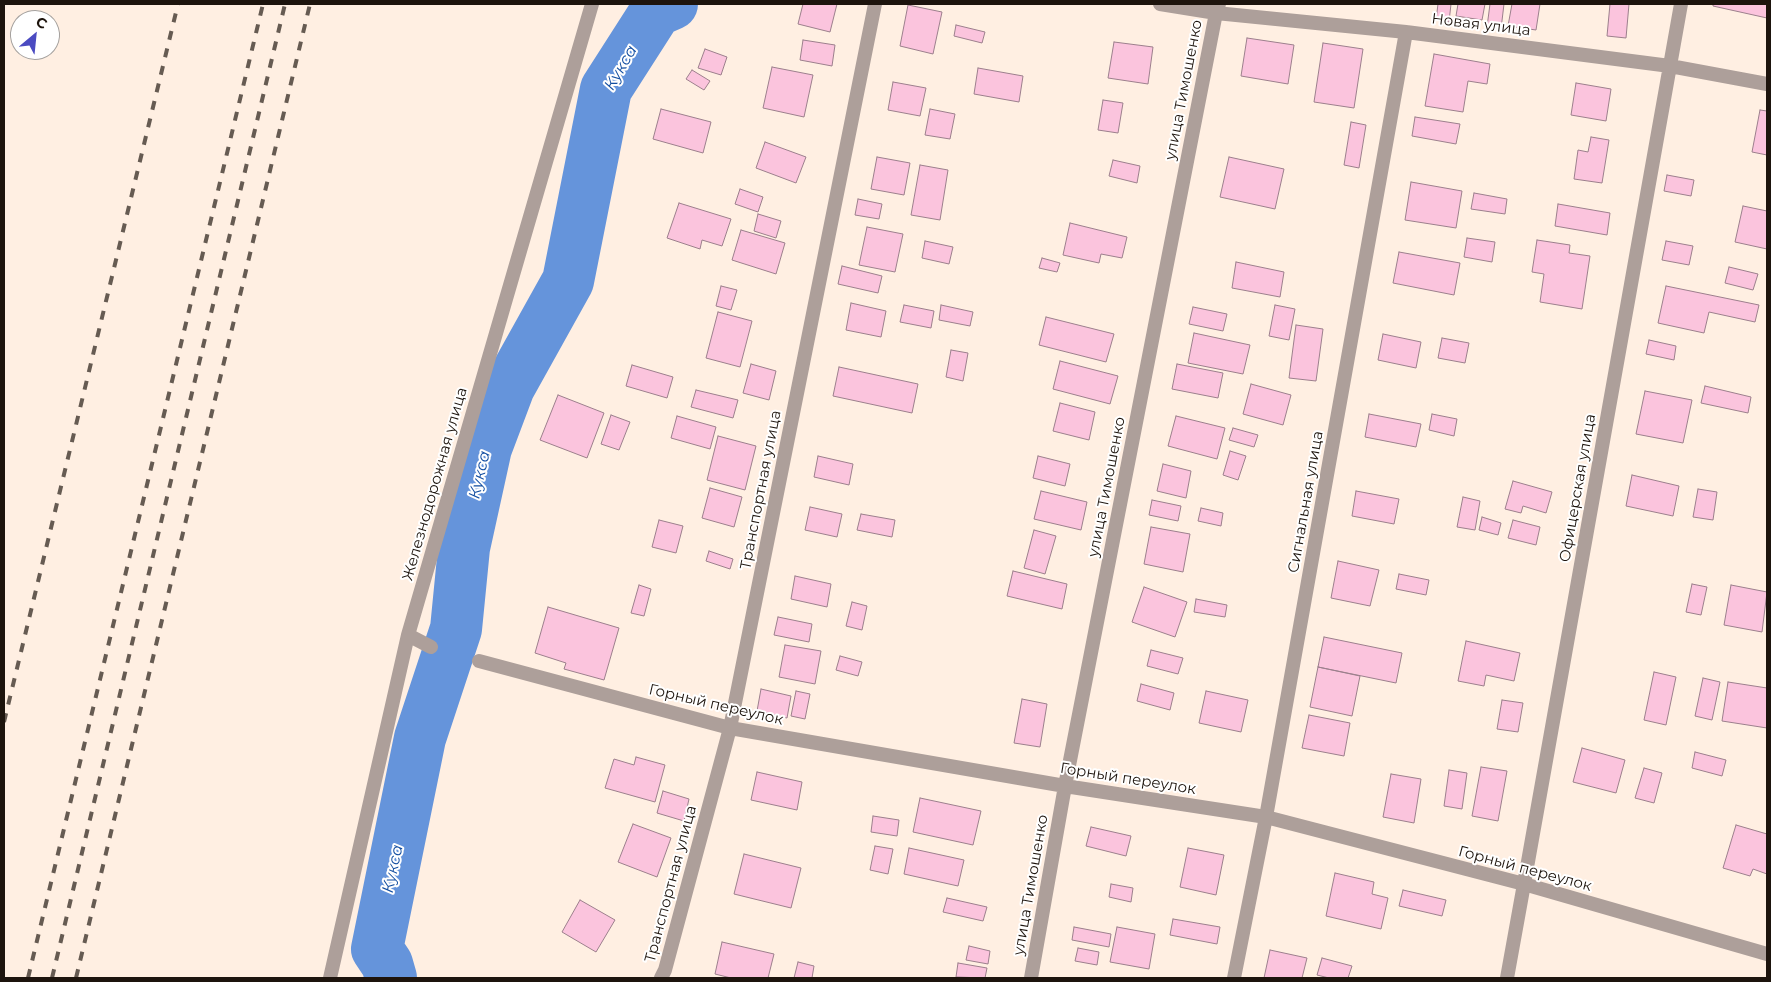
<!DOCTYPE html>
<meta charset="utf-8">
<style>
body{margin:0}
#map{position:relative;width:1771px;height:982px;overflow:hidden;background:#ffefe2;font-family:Montserrat,sans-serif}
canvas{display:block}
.frame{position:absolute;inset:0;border:5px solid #1d140d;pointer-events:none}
.north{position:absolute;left:10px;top:10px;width:50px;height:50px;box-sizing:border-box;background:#fff;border:1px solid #a5a19e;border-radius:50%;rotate:28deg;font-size:14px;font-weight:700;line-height:20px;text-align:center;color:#1d140d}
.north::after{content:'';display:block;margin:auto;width:18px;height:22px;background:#4b4bc1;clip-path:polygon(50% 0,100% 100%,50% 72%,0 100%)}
</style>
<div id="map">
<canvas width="1771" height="982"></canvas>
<div class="frame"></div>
<div class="north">С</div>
</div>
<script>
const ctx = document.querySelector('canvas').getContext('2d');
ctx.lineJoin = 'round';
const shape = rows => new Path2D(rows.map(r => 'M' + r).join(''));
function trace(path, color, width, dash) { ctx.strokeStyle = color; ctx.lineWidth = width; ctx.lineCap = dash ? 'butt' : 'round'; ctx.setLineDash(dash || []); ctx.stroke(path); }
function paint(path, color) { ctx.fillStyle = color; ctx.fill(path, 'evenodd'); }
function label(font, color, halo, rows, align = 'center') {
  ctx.font = font + ' Montserrat,sans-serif'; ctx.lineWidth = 4; ctx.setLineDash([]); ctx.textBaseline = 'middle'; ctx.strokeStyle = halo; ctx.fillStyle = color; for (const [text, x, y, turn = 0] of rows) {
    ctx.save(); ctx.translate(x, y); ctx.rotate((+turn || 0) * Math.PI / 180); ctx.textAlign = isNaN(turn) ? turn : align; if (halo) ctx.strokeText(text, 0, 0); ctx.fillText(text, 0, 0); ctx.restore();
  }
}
trace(shape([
 [391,978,387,964,377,949,420,738,456,629,464,548,486,448,509,387,568,281,606,89,656,11,672,4]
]), '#6594db', 52);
const building = shape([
 [803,4,837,4,830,32,798,24,803,4],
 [1438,4,1451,4,1449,22,1436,20,1438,4],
 [1458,4,1485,4,1482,20,1456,16,1458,4],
 [1490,4,1504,4,1501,29,1487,27,1490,4],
 [1512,4,1540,4,1536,30,1508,26,1512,4],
 [1610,4,1629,4,1626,38,1607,36,1610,4],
 [1713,4,1767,4,1767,18,1713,6,1713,4],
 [908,5,942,12,933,54,900,46,908,5],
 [956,25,985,32,982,43,954,36,956,25],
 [1247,38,1294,45,1288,84,1241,76,1247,38],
 [803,40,835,45,832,66,800,60,803,40],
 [1114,42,1153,47,1148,84,1108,78,1114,42],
 [1323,43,1363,49,1354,108,1314,102,1323,43],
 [705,49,727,57,721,75,698,68,705,49],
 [1434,54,1490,64,1487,84,1468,81,1463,112,1425,106,1434,54],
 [772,67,813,75,804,117,763,108,772,67],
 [978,68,1023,76,1019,102,974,94,978,68],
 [692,70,710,81,704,90,686,79,692,70],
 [893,82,926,88,920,116,888,110,893,82],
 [1576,83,1611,89,1606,121,1571,115,1576,83],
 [1103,100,1123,103,1118,133,1098,130,1103,100],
 [661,109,711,122,703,153,653,139,661,109],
 [930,109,955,114,950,139,925,135,930,109],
 [1760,110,1767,111,1767,155,1752,152,1760,110],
 [1415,117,1460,124,1456,144,1412,136,1415,117],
 [1351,122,1366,125,1359,168,1344,165,1351,122],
 [1591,137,1609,140,1602,183,1574,179,1578,150,1588,152,1591,137],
 [765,142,806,157,796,183,756,168,765,142],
 [877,157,910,163,904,195,871,189,877,157],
 [1229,157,1284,169,1275,209,1220,197,1229,157],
 [1113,160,1140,166,1137,183,1109,176,1113,160],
 [920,165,948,170,940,220,911,215,920,165],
 [1667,175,1694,180,1691,196,1664,191,1667,175],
 [1411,182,1462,191,1456,228,1405,220,1411,182],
 [740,189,763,197,758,212,735,204,740,189],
 [1474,193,1507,199,1505,214,1471,209,1474,193],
 [858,199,882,204,879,219,855,215,858,199],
 [679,203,731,219,722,246,702,240,700,249,667,238,679,203],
 [1558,204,1610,213,1607,235,1555,226,1558,204],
 [1743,206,1767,211,1767,249,1735,242,1743,206],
 [758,214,781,221,776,238,754,231,758,214],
 [1070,223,1127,237,1122,258,1101,254,1099,263,1063,255,1070,223],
 [867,227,903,234,895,272,859,265,867,227],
 [741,230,785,243,776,274,732,260,741,230],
 [1467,238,1495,242,1492,262,1464,257,1467,238],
 [1537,240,1570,245,1569,253,1590,256,1582,309,1540,302,1544,274,1532,272,1537,240],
 [925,241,953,247,949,264,922,258,925,241],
 [1666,241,1693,246,1689,265,1662,260,1666,241],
 [1399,252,1460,263,1454,295,1393,283,1399,252],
 [1042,258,1060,263,1057,272,1039,268,1042,258],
 [1236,262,1284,272,1280,297,1232,288,1236,262],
 [842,266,882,276,878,293,838,284,842,266],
 [1729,267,1758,274,1753,290,1725,283,1729,267],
 [721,286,737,290,731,310,716,306,721,286],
 [1666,286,1759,305,1755,322,1709,312,1704,333,1658,323,1666,286],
 [851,303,886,311,881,337,846,330,851,303],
 [904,305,934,311,931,328,900,322,904,305],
 [941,305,973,312,970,326,939,320,941,305],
 [1275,305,1295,309,1289,340,1269,336,1275,305],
 [1193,307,1227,314,1223,331,1189,324,1193,307],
 [718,312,752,321,740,367,706,358,718,312],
 [1046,317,1114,334,1106,362,1039,345,1046,317],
 [1296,325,1323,329,1316,381,1289,378,1296,325],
 [1194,333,1250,345,1243,374,1188,363,1194,333],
 [1383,334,1421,342,1416,368,1378,360,1383,334],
 [1442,338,1469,343,1465,363,1438,358,1442,338],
 [1649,340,1676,346,1674,360,1646,354,1649,340],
 [951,350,968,353,963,381,946,377,951,350],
 [1060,361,1118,376,1110,404,1053,389,1060,361],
 [751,364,776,371,769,400,743,393,751,364],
 [1177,364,1223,373,1218,398,1172,389,1177,364],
 [632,365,673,377,667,398,626,386,632,365],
 [839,367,918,384,912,413,833,396,839,367],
 [1251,384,1291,395,1283,425,1243,414,1251,384],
 [1705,386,1751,397,1748,413,1701,403,1705,386],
 [696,390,738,400,733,418,691,407,696,390],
 [1645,391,1692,400,1683,443,1636,434,1645,391],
 [558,395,604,413,587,458,540,440,558,395],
 [1060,403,1095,412,1089,440,1053,431,1060,403],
 [1369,414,1421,424,1416,447,1365,437,1369,414],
 [1432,414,1457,419,1454,436,1429,430,1432,414],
 [611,415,630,422,619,450,601,444,611,415],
 [677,416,716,427,710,449,671,438,677,416],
 [1176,416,1225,428,1217,459,1168,446,1176,416],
 [1233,428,1258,435,1254,447,1229,440,1233,428],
 [718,436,756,446,745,490,707,480,718,436],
 [1230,451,1246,456,1238,480,1223,475,1230,451],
 [818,456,853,464,849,485,814,477,818,456],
 [1038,456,1070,464,1065,486,1033,478,1038,456],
 [1163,464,1191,471,1186,498,1157,491,1163,464],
 [1632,475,1679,486,1673,516,1626,506,1632,475],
 [1513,481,1552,492,1546,513,1523,506,1521,513,1505,509,1513,481],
 [710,488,742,497,734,527,702,518,710,488],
 [1698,489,1717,492,1713,520,1693,517,1698,489],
 [1041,491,1087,502,1081,530,1034,519,1041,491],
 [1356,491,1399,499,1394,524,1352,516,1356,491],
 [1463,497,1480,501,1475,530,1457,527,1463,497],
 [1152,500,1181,506,1178,521,1149,515,1152,500],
 [810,507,842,514,837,537,805,530,810,507],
 [1201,508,1223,513,1221,526,1198,521,1201,508],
 [861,514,895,520,892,537,857,530,861,514],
 [1482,517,1501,523,1498,535,1479,530,1482,517],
 [659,520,683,526,676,553,652,547,659,520],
 [1513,520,1540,527,1536,545,1508,538,1513,520],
 [1151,527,1190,534,1183,572,1144,564,1151,527],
 [1034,530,1056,536,1045,574,1024,568,1034,530],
 [709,551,733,559,730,569,706,561,709,551],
 [1338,561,1379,570,1370,606,1331,598,1338,561],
 [1013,571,1067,584,1062,609,1007,596,1013,571],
 [1399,574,1429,580,1426,595,1396,589,1399,574],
 [795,576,831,584,827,607,791,599,795,576],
 [1692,584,1707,587,1701,615,1686,612,1692,584],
 [639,585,651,589,644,616,631,613,639,585],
 [1731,585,1767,592,1762,632,1724,625,1731,585],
 [1144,587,1187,602,1175,637,1132,622,1144,587],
 [1196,599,1227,605,1225,617,1194,612,1196,599],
 [852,602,867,606,862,630,846,626,852,602],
 [548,607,619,628,604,680,564,669,566,663,535,653,548,607],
 [778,617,812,624,809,642,774,635,778,617],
 [1324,637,1402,653,1396,683,1318,667,1324,637],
 [1466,641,1520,653,1514,681,1486,675,1484,686,1458,681,1466,641],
 [785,645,821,651,815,684,779,677,785,645],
 [1151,650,1183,658,1178,674,1147,666,1151,650],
 [840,656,862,662,858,676,836,670,840,656],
 [1318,667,1360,676,1352,716,1310,707,1318,667],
 [1654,672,1676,677,1666,725,1644,720,1654,672],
 [1703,678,1720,682,1712,720,1695,716,1703,678],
 [1728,682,1767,688,1767,728,1722,721,1728,682],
 [1141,684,1174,693,1170,710,1137,701,1141,684],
 [761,689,791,696,787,718,757,711,761,689],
 [796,691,810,694,805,719,791,716,796,691],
 [1206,691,1248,700,1241,732,1199,723,1206,691],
 [1022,699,1047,704,1040,747,1014,743,1022,699],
 [1502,700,1523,703,1518,732,1497,729,1502,700],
 [1309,715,1350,723,1344,756,1302,748,1309,715],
 [1582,748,1625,760,1616,793,1573,782,1582,748],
 [1695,752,1726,760,1722,776,1692,768,1695,752],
 [636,757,665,765,655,802,605,788,614,759,634,765,636,757],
 [1481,767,1507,771,1498,821,1472,816,1481,767],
 [1644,768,1662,773,1654,803,1635,798,1644,768],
 [1449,770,1467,773,1462,809,1444,806,1449,770],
 [757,772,802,782,797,810,751,800,757,772],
 [1391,774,1421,779,1414,823,1383,817,1391,774],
 [663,791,689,799,684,821,657,813,663,791],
 [920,798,981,811,973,845,913,832,920,798],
 [873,816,899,820,897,836,871,832,873,816],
 [633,824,671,838,657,877,618,862,633,824],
 [1736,825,1767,834,1767,874,1753,869,1750,876,1723,868,1736,825],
 [1091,827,1131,836,1126,856,1086,846,1091,827],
 [875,846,893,849,888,874,870,870,875,846],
 [909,848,964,860,958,886,904,874,909,848],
 [1188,848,1224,855,1216,895,1180,887,1188,848],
 [744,854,801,868,791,908,734,894,744,854],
 [1335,873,1374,882,1372,894,1388,898,1381,929,1326,916,1335,873],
 [1111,884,1133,888,1131,902,1109,897,1111,884],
 [1403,890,1446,900,1442,916,1399,906,1403,890],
 [947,898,987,907,983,921,943,912,947,898],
 [580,900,615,920,596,952,562,932,580,900],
 [1173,919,1220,927,1217,944,1170,935,1173,919],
 [1074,927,1111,934,1109,947,1072,940,1074,927],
 [1117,927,1155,934,1149,969,1110,962,1117,927],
 [722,942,774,954,768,978,731,978,715,974,722,942],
 [969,946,990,951,988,964,966,960,969,946],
 [1078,948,1099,952,1097,965,1075,961,1078,948],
 [1270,950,1307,958,1302,978,1264,978,1270,950],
 [1322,958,1352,966,1348,978,1329,978,1317,975,1322,958],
 [798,962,814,966,812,978,794,978,798,962],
 [958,963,987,968,985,978,956,977,958,963]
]);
paint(building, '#fbc4dd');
trace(building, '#9c7f8c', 1);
trace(shape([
 [1160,4,1216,13,1406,32,1670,66,1767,84],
 [408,635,431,647],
 [479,661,730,728,1065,786,1266,817,1524,884,1681,4],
 [330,978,408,635,592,4],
 [661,978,665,970,730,728,875,4],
 [1031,978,1065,786,1216,13,1219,4],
 [1234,978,1266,817,1406,32]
]), '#ad9f9a', 14);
trace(shape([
 [1507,978,1524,884,1767,954]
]), '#ad9f9a', 14);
trace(shape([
 [4,722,178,4],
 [28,978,263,4],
 [52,978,285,4],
 [76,978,310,4]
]), '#665b52', 4, [9, 9]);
label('15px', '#1d140d', '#fff', [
 ["Новая улица",1481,25,7],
 ["улица Тимошенко",1184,90,-79],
 ["Железнодорожная улица",435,484,-74],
 ["улица Тимошенко",1107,487,-79],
 ["Офицерская улица",1578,488,-80],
 ["Транспортная улица",761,490,-79],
 ["Сигнальная улица",1306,502,-80],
 ["Горный переулок",716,705,13],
 ["Горный переулок",1128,779,9],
 ["Горный переулок",1525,869,15],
 ["Транспортная улица",671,884,-75],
 ["улица Тимошенко",1031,885,-80]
]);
label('italic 16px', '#134ea1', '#fff', [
 ["Кукса",621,68,-60],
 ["Кукса",480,475,-77],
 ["Кукса",393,869,-78]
]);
</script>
